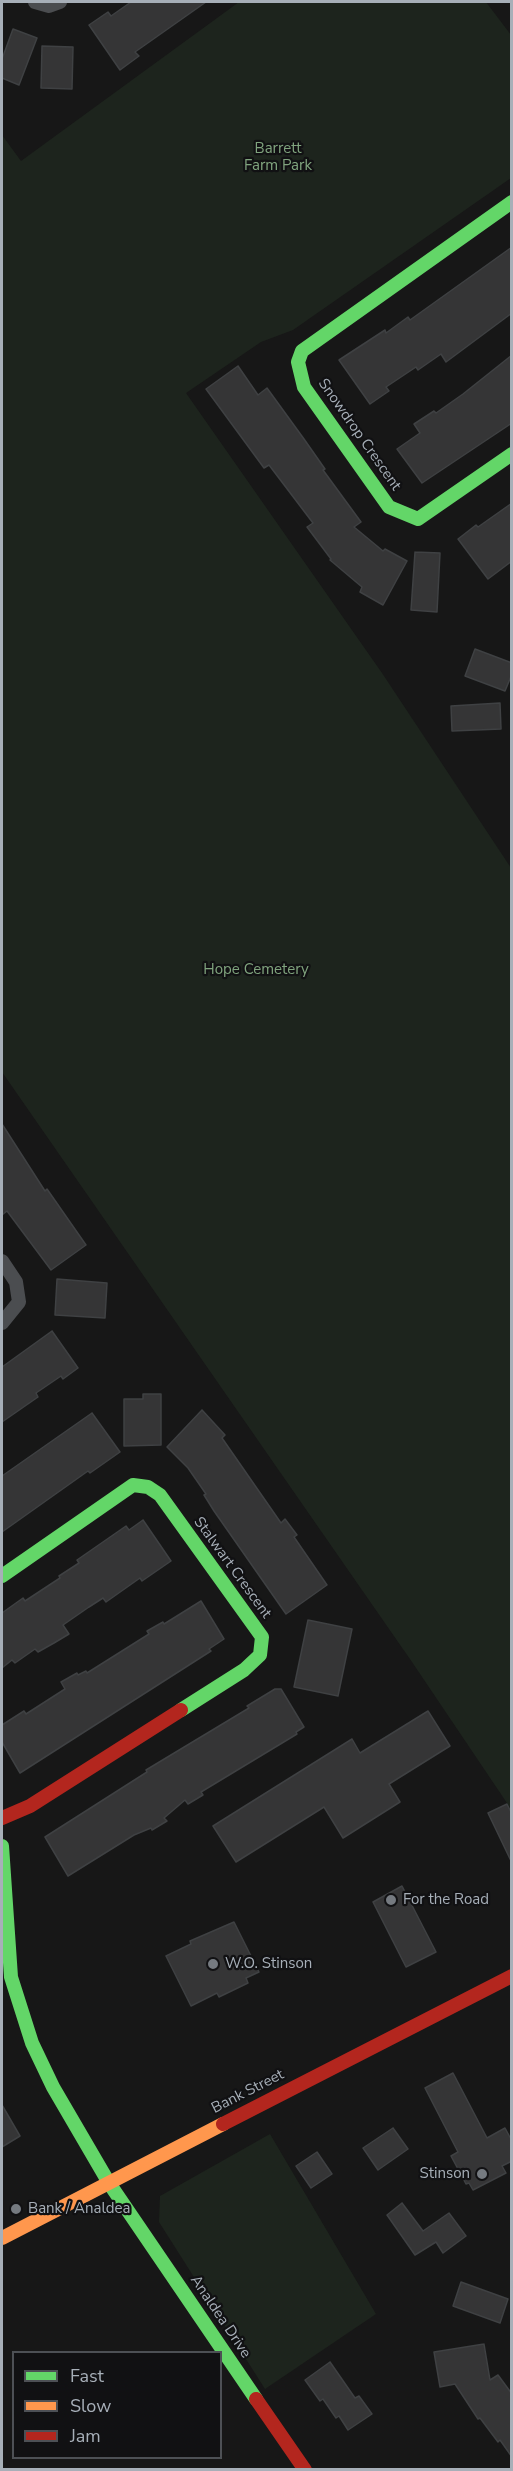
<!DOCTYPE html>
<style>
body{margin:0}
#map{position:relative;width:513px;height:2471px;overflow:hidden;background:#171717;font-family:"Nunito Sans",sans-serif}
canvas{display:block}
.frame{position:absolute;inset:0;border:3px solid #a7afb8;pointer-events:none}
.legend{position:absolute;left:12px;top:2351px;width:210px;height:108px;box-sizing:border-box;background:#111113;border:2px solid #4d5055;margin:0;padding:8px 10px;list-style:none;font-size:18px;color:#a7afb8}
.legend li{display:flex;align-items:center;gap:12px;height:30px}
.legend b{width:30px;border:2px solid #4d5055}
</style>
<div id="map">
<canvas width="513" height="2471"></canvas>
<div class="frame"></div>
<ul class="legend">
<li><b style="height:8px;background:#63d668"></b>Fast</li>
<li><b style="height:8px;background:#ff974d"></b>Slow</li>
<li><b style="height:8px;background:#b3261e"></b>Jam</li>
</ul>
</div>
<script>
const ctx = document.querySelector('canvas').getContext('2d');
ctx.lineJoin = 'round';
function paint(path, color) { ctx.fillStyle = color; ctx.fill(path, 'evenodd'); }
const shape = rows => new Path2D(rows.map(r => 'M' + r).join(''));
function trace(path, color, width, dash) { ctx.strokeStyle = color; ctx.lineWidth = width; ctx.lineCap = dash ? 'butt' : 'round'; ctx.setLineDash(dash || []); ctx.stroke(path); }
function label(font, color, halo, rows, align = 'center') {
  ctx.font = font + ' "Nunito Sans",sans-serif'; ctx.lineWidth = 4.5; ctx.setLineDash([]); ctx.textBaseline = 'middle'; ctx.strokeStyle = halo; ctx.fillStyle = color; for (const [text, x, y, turn = 0] of rows) {
    ctx.save(); ctx.translate(x, y); ctx.rotate((+turn || 0) * Math.PI / 180); ctx.textAlign = isNaN(turn) ? turn : align; if (halo) ctx.strokeText(text, 0, 0); ctx.fillText(text, 0, 0); ctx.restore();
  }
}
paint(shape([
 [239,2,486,2,511,35,511,178,293,330,261,342,186,393,382,673,511,868,511,1809,412,1662,2,1072,2,135,21,161],
 [270,2134,376,2314,265,2389,159,2222,160,2196]
]), '#1d241d');
const building = shape([
 [131,2,206,2,135,52,139,56,120,70,89,25,108,12,111,16,131,2],
 [13,29,37,38,19,85,2,78,2,59,13,29],
 [42,46,73,47,72,89,41,88,42,46],
 [512,247,512,313,446,362,441,354,418,370,416,367,386,387,389,391,370,404,339,360,385,330,386,333,408,317,410,320,512,247],
 [512,355,512,423,422,483,397,449,420,433,414,424,434,411,436,413,463,394,512,355],
 [238,366,258,395,267,388,304,439,325,469,323,470,361,522,354,527,383,551,385,549,407,561,383,605,360,592,362,587,330,560,331,559,307,527,313,523,269,465,264,468,206,389,238,366],
 [512,503,512,561,488,579,458,539,476,525,478,527,512,503],
 [415,552,440,553,437,612,411,610,415,552],
 [475,649,512,663,512,674,505,691,465,676,475,649],
 [500,703,501,729,452,731,451,706,500,703],
 [2,1124,45,1191,47,1189,86,1245,51,1270,7,1211,2,1215,2,1124],
 [57,1279,107,1283,105,1318,55,1315,57,1279],
 [52,1331,78,1368,63,1379,61,1376,36,1393,38,1397,2,1422,2,1367,52,1331],
 [143,1394,161,1394,161,1445,124,1446,124,1399,143,1399,143,1394],
 [202,1410,225,1435,222,1438,281,1523,285,1519,297,1535,294,1537,327,1585,286,1614,214,1511,204,1495,206,1494,188,1468,167,1447,202,1410],
 [92,1413,120,1452,90,1473,88,1471,2,1532,2,1476,92,1413],
 [143,1520,171,1561,142,1581,140,1578,106,1602,103,1598,89,1607,63,1625,69,1634,54,1643,38,1652,35,1649,15,1663,12,1660,2,1668,2,1613,23,1598,25,1601,60,1578,59,1576,79,1563,77,1560,126,1526,129,1530,143,1520],
 [201,1601,224,1639,209,1649,211,1651,20,1773,2,1742,2,1725,24,1711,26,1714,65,1689,61,1682,77,1673,78,1675,86,1671,87,1673,149,1634,147,1631,163,1622,164,1624,201,1601],
 [308,1620,352,1629,338,1696,294,1687,308,1620],
 [275,1689,281,1689,304,1727,296,1732,297,1734,201,1792,203,1795,188,1804,185,1800,164,1818,167,1821,152,1830,151,1828,134,1835,68,1876,45,1837,147,1772,146,1770,249,1708,247,1706,275,1689],
 [428,1711,450,1746,389,1784,400,1802,343,1838,324,1807,236,1862,213,1826,352,1739,360,1753,428,1711],
 [507,1804,512,1814,512,1863,488,1813,507,1804],
 [402,1886,436,1952,406,1967,373,1902,402,1886],
 [234,1922,259,1972,246,1978,248,1983,219,1997,217,1993,191,2006,166,1956,191,1944,190,1941,234,1922],
 [453,2073,487,2138,505,2128,512,2141,512,2161,502,2166,506,2173,473,2190,469,2183,466,2184,451,2156,458,2152,425,2088,453,2073],
 [2,2105,20,2136,2,2147,2,2105],
 [393,2128,408,2149,378,2170,363,2148,393,2128],
 [317,2152,332,2174,311,2188,296,2166,317,2152],
 [402,2203,423,2231,449,2213,466,2236,443,2253,436,2242,415,2255,387,2215,402,2203],
 [461,2282,508,2299,500,2323,453,2306,461,2282],
 [484,2344,490,2380,498,2375,512,2394,512,2457,500,2440,498,2442,480,2418,478,2419,455,2384,440,2387,434,2352,484,2344],
 [330,2362,355,2398,359,2396,372,2414,348,2430,339,2416,336,2418,323,2399,320,2401,305,2380,330,2362]
]);
paint(building, '#353536');
trace(building, '#3f4143', 1.5);
trace(shape([
 [35,2,49,6,60,2],
 [2,1261,16,1282,19,1302,2,1323]
]), '#4b4d50', 14);
trace(shape([
 [512,202,302,351,298,362,304,387,389,507,418,519,512,454],
 [2,1576,133,1485,148,1487,160,1495,262,1637,260,1655,244,1670,181,1710],
 [2,1846,11,1977,32,2043,53,2087,109,2183,256,2399]
]), '#63d668', 14);
trace(shape([
 [2,2238,223,2124]
]), '#ff974d', 14);
trace(shape([
 [2,1818,30,1806,181,1710],
 [223,2124,512,1976],
 [256,2399,305,2470]
]), '#b3261e', 14);
for (const [x, y, r, color] of [
 [391,1900,6,"#757a80"],
 [213,1964,6,"#757a80"],
 [482,2174,6,"#757a80"],
 [16,2209,6,"#757a80"]
]) { const dot = new Path2D(); dot.arc(x, y, r, 0, 2 * Math.PI); ctx.fillStyle = color; ctx.fill(dot); trace(dot, '#111113', 2); }
label('15px', '#80a47e', '#111113', [
 ["Barrett",278,149],
 ["Farm Park",278,166],
 ["Hope Cemetery",256,970]
]);
label('15px', '#a7afb8', '#111113', [
 ["Snowdrop Crescent",359,435,55],
 ["Stalwart Crescent",232,1568,54],
 ["Bank Street",248,2092,-27],
 ["Analdea Drive",220,2317,56]
]);
label('15px', '#a7afb8', '#111113', [
 ["For the Road",403,1900],
 ["W.O. Stinson",225,1964],
 ["Stinson",470,2174,"right"],
 ["Bank / Analdea",28,2209]
], 'left');
</script>
